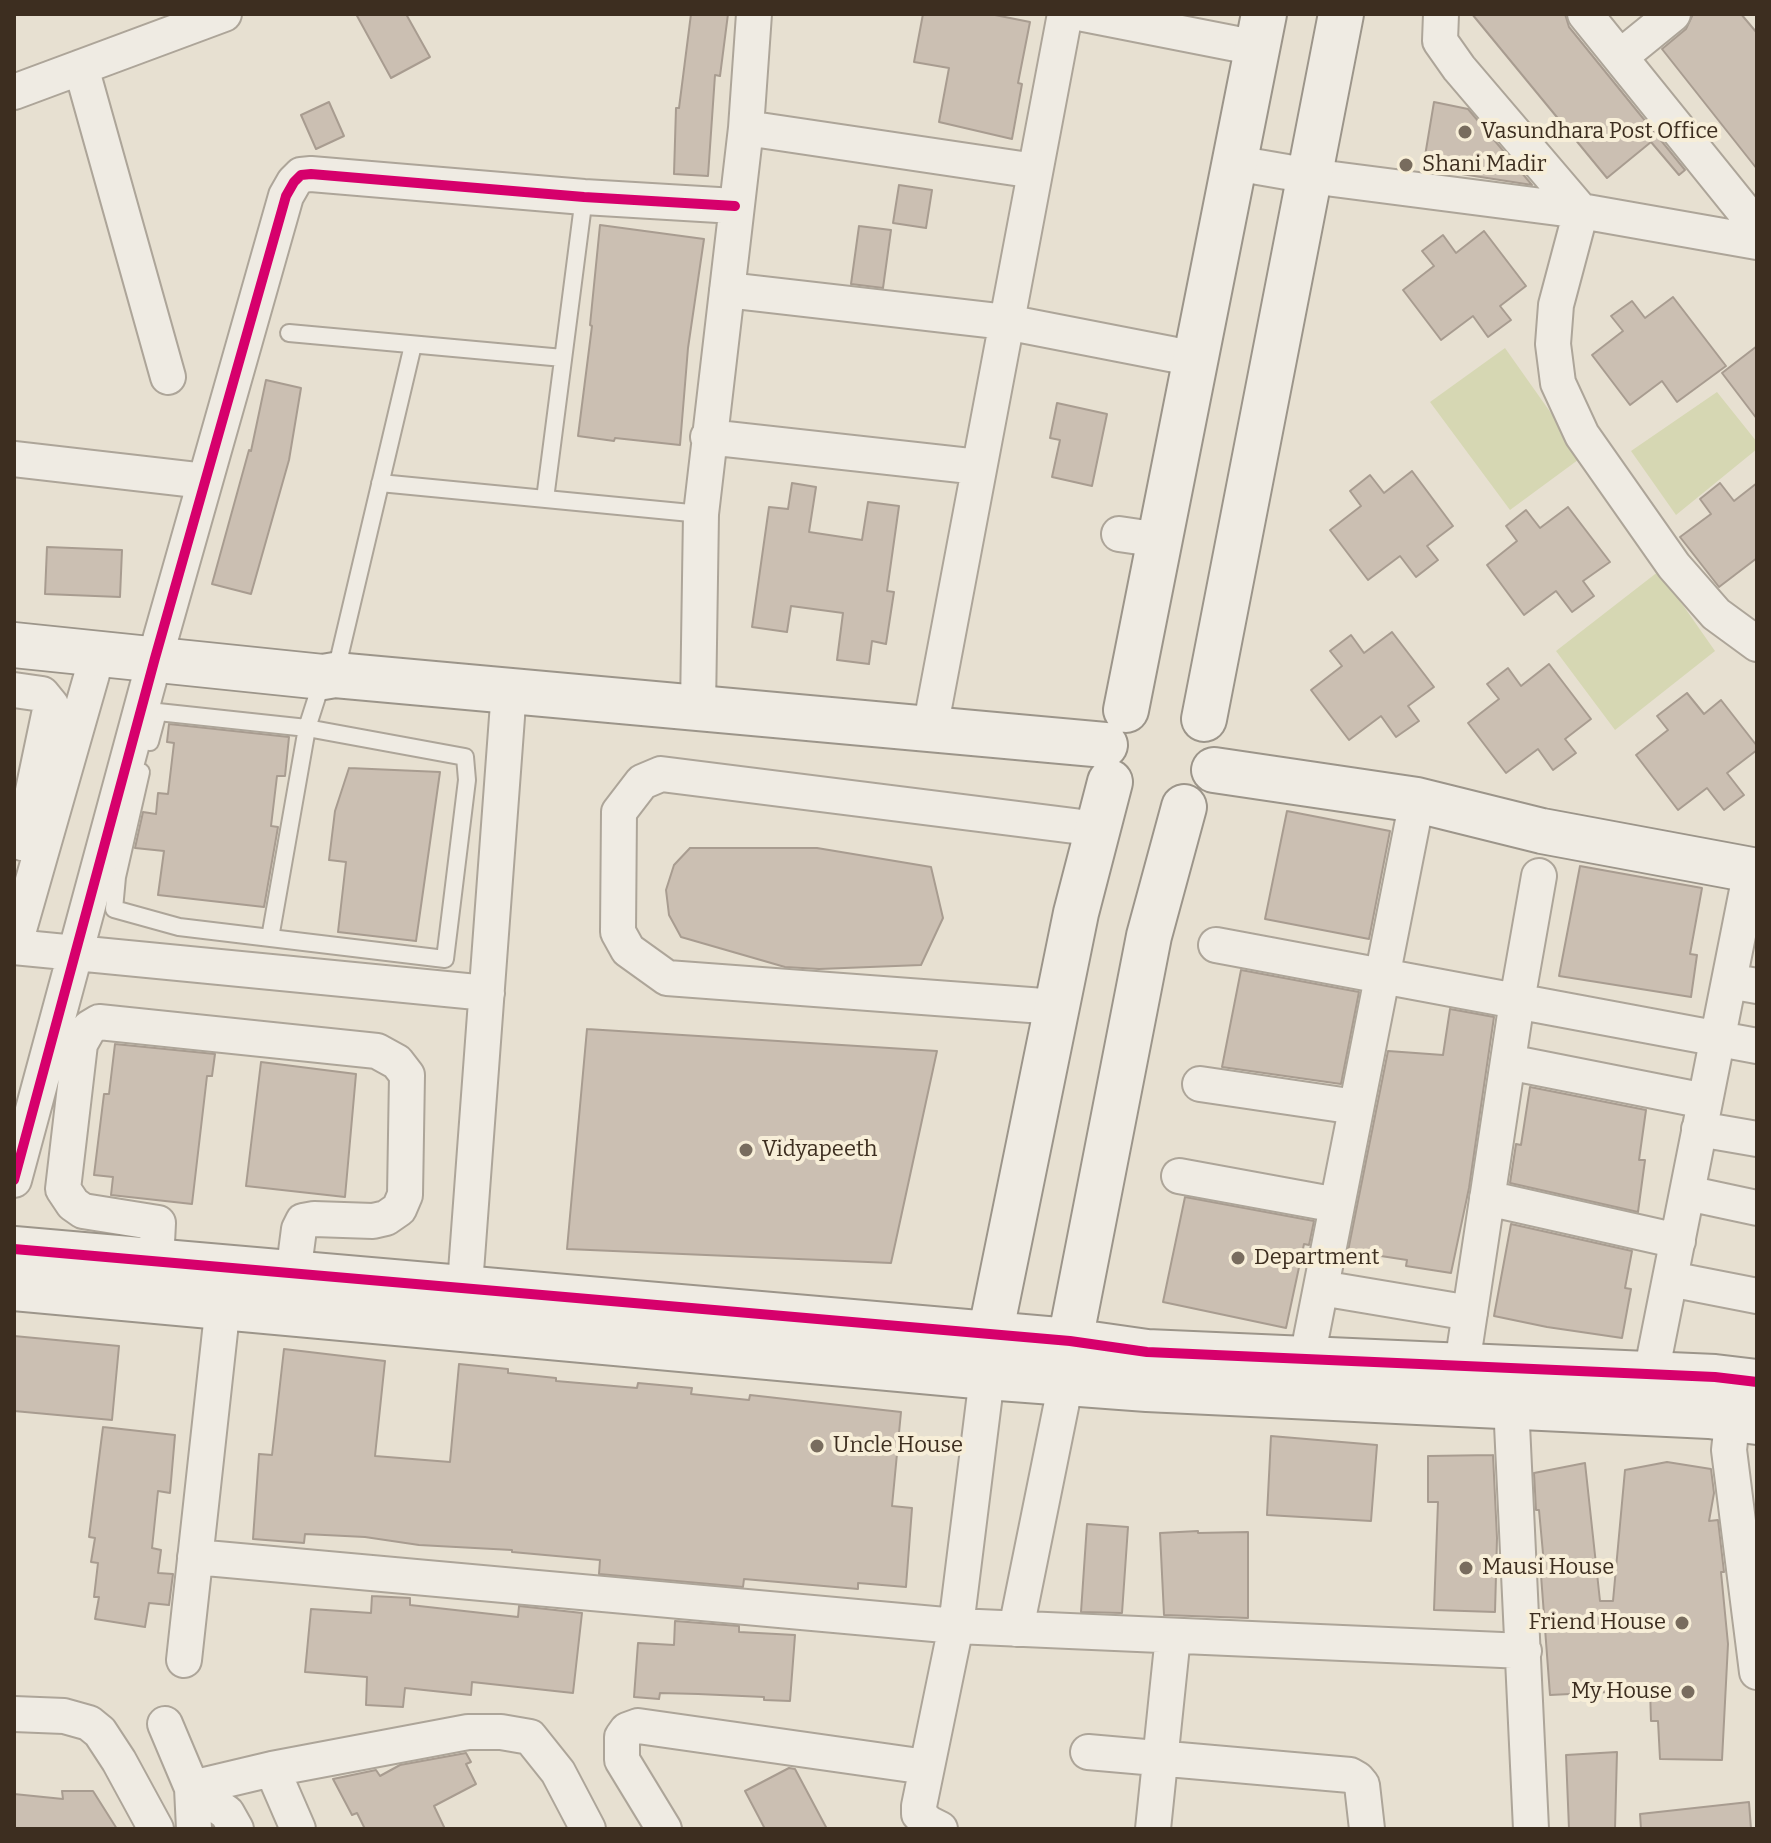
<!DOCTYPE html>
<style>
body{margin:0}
#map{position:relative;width:1771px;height:1843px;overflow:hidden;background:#e7e0d1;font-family:Bitter,serif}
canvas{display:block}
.frame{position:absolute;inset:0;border:16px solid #3d2e20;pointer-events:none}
</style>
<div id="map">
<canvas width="1771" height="1843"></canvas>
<div class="frame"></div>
</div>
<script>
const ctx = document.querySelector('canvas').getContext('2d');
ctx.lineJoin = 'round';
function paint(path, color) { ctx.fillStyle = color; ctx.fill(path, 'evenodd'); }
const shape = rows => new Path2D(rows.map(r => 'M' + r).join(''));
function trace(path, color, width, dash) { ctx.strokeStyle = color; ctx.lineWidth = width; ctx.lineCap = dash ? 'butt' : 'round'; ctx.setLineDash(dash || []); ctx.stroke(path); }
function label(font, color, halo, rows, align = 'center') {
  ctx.font = font + ' Bitter,serif'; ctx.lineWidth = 8; ctx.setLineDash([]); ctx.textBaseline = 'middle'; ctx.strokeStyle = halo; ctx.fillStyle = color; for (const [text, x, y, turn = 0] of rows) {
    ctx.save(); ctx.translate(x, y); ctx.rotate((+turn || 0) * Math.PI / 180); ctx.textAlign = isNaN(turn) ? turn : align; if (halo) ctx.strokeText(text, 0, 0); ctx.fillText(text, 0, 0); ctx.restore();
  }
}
paint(shape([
 [1505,348,1582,457,1510,510,1430,402],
 [1717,392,1757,442,1757,449,1676,515,1631,451],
 [1659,571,1715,651,1615,730,1556,651]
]), '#d6d7b3');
const building = shape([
 [356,14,406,14,430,57,391,78,356,14],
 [691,14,728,14,720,76,715,75,708,176,674,174,676,108,679,108,691,14],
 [923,14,990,14,1030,22,1018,83,1022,84,1012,139,939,122,949,68,914,62,923,14],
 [1472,14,1565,14,1569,27,1685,170,1679,175,1651,142,1607,178,1472,14],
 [1693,14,1741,14,1757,33,1757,169,1662,49,1686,29,1693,14],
 [329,102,344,136,316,149,301,115,329,102],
 [1434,102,1468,109,1532,185,1423,168,1434,102],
 [899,185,932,190,926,228,893,223,899,185],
 [600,225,704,239,688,348,680,445,615,438,614,441,578,436,592,326,590,325,600,225],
 [859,226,891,230,883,288,851,284,859,226],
 [1484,231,1526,286,1500,306,1511,320,1488,337,1473,316,1441,340,1403,290,1434,266,1422,251,1443,235,1456,253,1484,231],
 [1673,297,1726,366,1677,402,1662,381,1630,405,1592,355,1623,331,1611,316,1632,301,1645,318,1673,297],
 [1757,346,1757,419,1722,373,1757,346],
 [266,380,301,388,289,460,251,594,212,584,249,450,251,451,266,380],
 [1057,403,1107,414,1092,486,1052,477,1060,440,1050,438,1057,403],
 [1412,471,1453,526,1427,546,1438,560,1416,577,1400,556,1368,580,1330,530,1361,506,1350,491,1370,475,1384,493,1412,471],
 [792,483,816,487,809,532,862,540,868,502,899,506,887,591,894,592,886,644,872,641,869,664,837,660,843,613,791,606,787,632,752,627,769,507,788,509,792,483],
 [1720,483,1734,501,1757,483,1757,558,1719,587,1680,537,1711,514,1700,499,1720,483],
 [1568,507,1610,562,1583,581,1594,596,1572,612,1556,591,1524,615,1487,565,1517,541,1506,526,1526,510,1540,528,1568,507],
 [47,547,122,550,120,597,45,594,47,547],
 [1392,632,1434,687,1408,706,1419,721,1396,737,1381,716,1349,740,1311,690,1342,666,1330,651,1351,635,1364,653,1392,632],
 [1549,664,1591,719,1565,739,1576,753,1553,770,1538,749,1506,773,1468,723,1499,699,1487,684,1508,668,1521,686,1549,664],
 [1687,693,1704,714,1721,700,1757,746,1757,750,1727,773,1744,795,1724,810,1707,788,1678,810,1636,755,1668,730,1657,716,1687,693],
 [169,724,289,737,285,776,277,776,271,826,278,827,264,907,158,895,164,851,135,848,143,812,156,814,158,793,168,794,174,743,167,742,169,724],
 [349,768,440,772,416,941,338,932,346,862,329,860,335,811,349,768],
 [1287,811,1390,831,1369,939,1265,919,1287,811],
 [690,848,817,848,931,867,943,918,921,965,819,969,785,967,681,937,669,915,666,890,674,865,690,848],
 [1580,866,1702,888,1690,954,1697,955,1691,997,1559,976,1580,866],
 [1241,970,1359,992,1341,1084,1222,1067,1241,970],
 [1450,1009,1494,1017,1469,1188,1451,1273,1406,1266,1407,1260,1348,1251,1388,1051,1443,1055,1450,1009],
 [587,1029,937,1051,891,1263,567,1249,587,1029],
 [115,1044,215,1054,212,1076,207,1076,192,1204,111,1195,113,1177,94,1175,104,1094,109,1094,115,1044],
 [261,1062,356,1074,345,1197,246,1186,261,1062],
 [1530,1087,1646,1110,1639,1160,1645,1160,1638,1212,1510,1183,1516,1144,1521,1145,1530,1087],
 [1185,1197,1314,1221,1309,1245,1304,1244,1286,1328,1163,1302,1185,1197],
 [1511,1224,1632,1251,1625,1288,1631,1289,1622,1338,1547,1327,1494,1316,1511,1224],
 [14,1336,119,1346,112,1420,14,1411,14,1336],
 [284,1349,385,1361,375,1456,450,1462,459,1364,508,1369,508,1373,556,1378,556,1381,637,1388,638,1383,692,1388,691,1394,749,1400,750,1395,901,1412,892,1506,912,1508,906,1587,858,1583,858,1589,744,1579,743,1587,599,1574,600,1560,512,1552,512,1550,419,1545,365,1537,305,1534,304,1543,253,1539,259,1454,272,1455,284,1349],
 [103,1427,175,1435,170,1493,158,1491,152,1548,161,1550,158,1573,173,1574,169,1605,149,1603,145,1627,95,1619,99,1597,94,1597,98,1563,91,1562,95,1538,89,1537,103,1427],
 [1271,1436,1377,1445,1371,1521,1267,1515,1271,1436],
 [1493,1455,1497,1538,1495,1612,1434,1610,1438,1502,1428,1502,1428,1456,1493,1455],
 [1667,1462,1711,1469,1714,1493,1709,1521,1718,1520,1724,1572,1721,1572,1728,1644,1722,1760,1660,1759,1658,1721,1651,1721,1650,1690,1550,1695,1541,1575,1545,1575,1539,1510,1536,1510,1534,1473,1585,1463,1600,1601,1613,1601,1625,1470,1667,1462],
 [1087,1524,1128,1527,1122,1613,1081,1612,1087,1524],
 [1198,1531,1198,1533,1248,1532,1248,1618,1164,1615,1160,1533,1198,1531],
 [372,1596,410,1598,410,1605,518,1617,519,1606,582,1613,573,1693,472,1682,471,1695,405,1688,403,1707,366,1705,367,1677,305,1672,311,1609,371,1613,372,1596],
 [675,1621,739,1626,739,1632,795,1635,790,1701,764,1700,764,1697,698,1694,660,1693,659,1699,634,1697,638,1643,674,1645,675,1621],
 [1617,1752,1615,1829,1569,1829,1566,1755,1617,1752],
 [466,1753,471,1762,466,1764,476,1784,434,1806,445,1829,365,1829,357,1813,352,1815,333,1779,376,1770,380,1776,400,1765,466,1753],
 [789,1768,795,1769,827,1829,765,1829,745,1791,789,1768],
 [62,1791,93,1791,117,1829,14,1829,14,1794,63,1799,62,1791],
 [1749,1802,1751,1829,1641,1829,1640,1814,1749,1802]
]);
paint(building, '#cbbfb2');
trace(building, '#a89c90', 2);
const lane = shape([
 [289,333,563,358],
 [380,483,701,514],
 [545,499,584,197],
 [335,675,413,345],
 [150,742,158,712,307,728,323,678],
 [141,772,117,877,114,909,179,927,445,959,467,780,465,757,307,728,270,938]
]);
const street = shape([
 [1084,14,1257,48],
 [1441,14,1440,41,1459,68,1581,211,1556,305,1553,344,1558,383,1582,435,1674,566,1716,614,1757,644],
 [1585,14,1757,227],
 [1620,57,1673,14],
 [81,67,168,377],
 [14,92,224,14],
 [746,128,1035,171],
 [1235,163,1310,176,1581,211,1757,242],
 [727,290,1006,322,1196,359],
 [708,437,979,467],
 [14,459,205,481],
 [1119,534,1160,540],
 [14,690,42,694,51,705,22,843],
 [698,708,701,514,746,128,754,14],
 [930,729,1065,14],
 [1216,945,1757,1046],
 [14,947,487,993],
 [14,947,98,653],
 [1729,981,1757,986],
 [1057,1007,667,978,628,950,618,932,619,812,642,782,661,774,1098,829],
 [1508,1062,1705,1101],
 [1200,1084,1356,1107],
 [1699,1129,1757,1139],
 [1179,1176,1337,1205],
 [14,1180,155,658,286,196,294,182,301,175,311,174,584,197,735,206],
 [1687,1193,1757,1208],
 [1487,1198,1678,1241],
 [156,1263,158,1223,83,1211,73,1204,63,1189,80,1044,89,1028,99,1022,377,1051,397,1062,407,1075,405,1195,399,1209,386,1218,373,1221,314,1219,303,1221,299,1229,293,1275],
 [1670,1279,1757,1296],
 [1321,1288,1470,1313],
 [463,1312,509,690],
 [1307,1358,1417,800],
 [1462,1365,1517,1001,1539,876],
 [1651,1374,1751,870],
 [1510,1382,1531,1829],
 [1735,1395,1729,1450,1757,1672],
 [195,1557,956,1626,1524,1651],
 [1016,1629,1066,1382],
 [184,1660,225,1286],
 [14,1714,64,1716,89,1723,100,1732,119,1761,156,1829],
 [165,1724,192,1788,194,1829],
 [1088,1752,1350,1775,1357,1779,1362,1785,1367,1829],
 [272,1769,298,1829],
 [192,1788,272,1769,468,1732,501,1732,530,1737,558,1772,588,1829],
 [192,1788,227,1813,236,1829],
 [664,1829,622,1760,622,1737,627,1730,638,1726,926,1767],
 [940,1829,928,1823,919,1814,919,1806,956,1626,987,1377],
 [1153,1829,1173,1636]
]);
const secondary = shape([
 [14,645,323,677,335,675,1105,745],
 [1126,710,1264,14],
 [1204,719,1341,14],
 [1214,770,1417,800,1542,831,1757,871],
 [14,1249,1070,1341,1147,1352,1715,1377,1757,1382],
 [14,1288,987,1377,1147,1389,1709,1416,1757,1422],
 [988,1363,990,1335,1076,913,1110,782],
 [1067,1368,1070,1341,1149,936,1184,807]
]);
trace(lane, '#ada599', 20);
trace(street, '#ada599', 38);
trace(secondary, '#9c958a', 48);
trace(lane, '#efebe3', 16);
trace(street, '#efebe3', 34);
trace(secondary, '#efebe3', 44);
trace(shape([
 [14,1180,155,658,286,196,294,182,301,175,311,174,584,197,735,206],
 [14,1249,1070,1341,1147,1352,1715,1377,1757,1382]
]), '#d6006c', 10);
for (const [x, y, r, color] of [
 [1465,132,8,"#786c5e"],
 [1406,165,8,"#786c5e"],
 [746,1150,8,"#786c5e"],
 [1238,1258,8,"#786c5e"],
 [817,1446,8,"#786c5e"],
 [1466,1568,8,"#786c5e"],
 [1682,1623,8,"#786c5e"],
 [1688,1692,8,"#786c5e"]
]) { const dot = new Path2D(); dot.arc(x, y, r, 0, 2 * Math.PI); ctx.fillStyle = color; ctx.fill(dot); trace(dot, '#f7eed8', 3); }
label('22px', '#3d2e20', '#f7eed8', [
 ["Vasundhara Post Office",1481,132],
 ["Shani Madir",1422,165],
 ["Vidyapeeth",762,1150],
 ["Department",1254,1258],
 ["Uncle House",833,1446],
 ["Mausi House",1482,1568],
 ["Friend House",1666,1623,"right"],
 ["My House",1672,1692,"right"]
], 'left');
</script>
